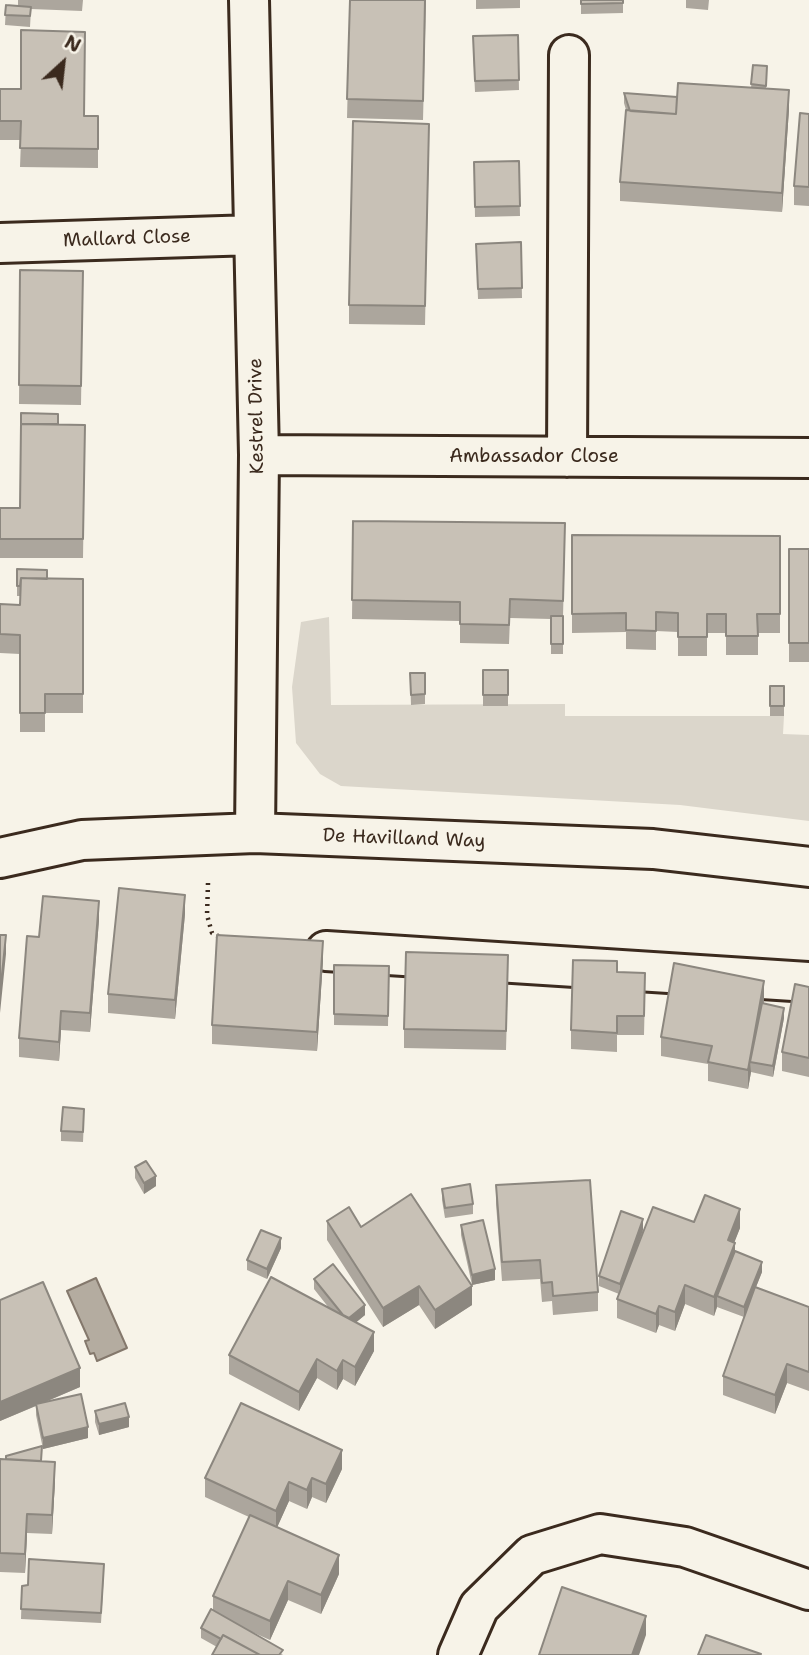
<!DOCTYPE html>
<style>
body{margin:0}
#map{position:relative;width:809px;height:1655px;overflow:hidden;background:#f7f3e8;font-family:"Shantell Sans",sans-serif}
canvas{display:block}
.north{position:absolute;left:28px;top:28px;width:70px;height:70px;-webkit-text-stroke:5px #f7f3e8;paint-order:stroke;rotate:27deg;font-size:19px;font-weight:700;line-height:28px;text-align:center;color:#3b2a1e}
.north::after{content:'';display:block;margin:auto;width:24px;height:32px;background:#3b2a1e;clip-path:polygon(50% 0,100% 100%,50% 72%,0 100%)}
</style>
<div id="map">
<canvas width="809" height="1655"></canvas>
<div class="north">N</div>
</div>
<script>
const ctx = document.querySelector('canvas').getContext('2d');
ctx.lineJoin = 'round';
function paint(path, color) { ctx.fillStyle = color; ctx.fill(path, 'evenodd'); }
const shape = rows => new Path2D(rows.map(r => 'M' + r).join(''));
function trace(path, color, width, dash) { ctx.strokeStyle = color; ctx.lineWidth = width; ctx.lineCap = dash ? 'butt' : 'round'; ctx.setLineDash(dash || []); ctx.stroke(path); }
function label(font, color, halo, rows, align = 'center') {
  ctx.font = font + ' "Shantell Sans",sans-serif'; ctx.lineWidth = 5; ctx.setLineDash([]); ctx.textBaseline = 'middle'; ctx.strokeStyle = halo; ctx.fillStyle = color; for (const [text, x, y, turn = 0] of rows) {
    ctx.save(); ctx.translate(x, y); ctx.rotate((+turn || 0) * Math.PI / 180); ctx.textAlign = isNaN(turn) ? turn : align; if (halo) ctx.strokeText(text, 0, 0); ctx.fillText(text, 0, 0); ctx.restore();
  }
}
paint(shape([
 [329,617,331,705,565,704,565,716,784,716,783,734,809,735,809,821,680,805,341,786,320,774,296,743,292,687,301,622]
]), '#dbd6cb');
const water = shape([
 [96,1278,127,1348,97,1361,94,1353,90,1354,85,1341,89,1340,67,1291,96,1278]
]);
paint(water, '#b4aca0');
trace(water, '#84786c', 2);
const minor = shape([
 [249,0,259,455,255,833],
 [0,243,254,235],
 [259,455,809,458],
 [567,457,569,55],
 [0,858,82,840,255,833,653,849,809,867],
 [326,951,809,982],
 [458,1655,479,1607,532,1555,600,1534,685,1547,809,1590]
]);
trace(minor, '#3b2a1e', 44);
trace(shape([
 [208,883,207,915,212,933,222,938]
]), '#3b2a1e', 4.5, [2, 5]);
trace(minor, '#f7f3e8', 38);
paint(shape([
 [18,0,83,0,82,11,31,9,30,27,5,25,6,5,18,6],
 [350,0,426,0,423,120,347,118],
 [476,0,520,0,520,8,476,9],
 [581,0,623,0,623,13,581,14],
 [686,0,709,0,708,10,686,8],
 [518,35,519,90,475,92,473,47],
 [753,65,767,77,766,88,789,109,782,212,620,201,620,182,626,110,624,103,624,93,677,97,751,88],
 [0,89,84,116,98,116,98,168,20,167,21,140,0,140],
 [809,114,809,206,794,205,794,186],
 [429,143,425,325,349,324,349,305],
 [519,161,520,216,475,217,474,162],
 [521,242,522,298,478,299,476,244],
 [20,270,83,271,81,405,19,404],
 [58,424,85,425,83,558,0,558,0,508,20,508],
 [353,521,565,542,563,616,563,654,551,654,551,619,510,618,509,644,460,643,460,621,352,619],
 [572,535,780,536,780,633,758,633,758,655,726,655,726,633,707,633,707,656,678,656,678,632,656,631,656,650,626,649,626,632,572,633],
 [789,549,809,549,809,662,789,662],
 [17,569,47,579,83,579,83,713,45,713,45,732,20,732,20,654,0,653,0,604,20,605,20,596,17,596],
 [483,670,508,670,508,706,483,706],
 [410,673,425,673,425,704,411,705],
 [770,686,784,686,784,716,770,716],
 [185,914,175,1019,108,1013,108,994],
 [99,920,90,1032,61,1030,59,1061,19,1057,19,1038,39,937],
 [323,960,317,1051,212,1044,212,1025],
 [334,965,389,966,388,1026,334,1025],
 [617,972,645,992,644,1035,617,1035,617,1052,571,1049,571,1030],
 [508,974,506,1050,404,1048,404,1029],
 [809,987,809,1077,782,1071,782,1052],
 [764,1000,764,1004,784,1018,773,1077,751,1072,748,1089,708,1081,708,1064,661,1056,661,1037],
 [84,1119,83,1142,61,1141,61,1131],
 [135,1167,156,1186,144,1194,135,1178],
 [496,1185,598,1292,598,1311,553,1315,552,1301,542,1302,540,1279,502,1281,496,1204],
 [442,1189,473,1204,473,1214,445,1218,442,1200],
 [327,1221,361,1227,472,1305,435,1329,419,1305,383,1327,327,1240],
 [694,1222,740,1228,734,1242,735,1251,762,1272,756,1287,809,1307,809,1391,787,1383,775,1414,723,1395,723,1376,750,1301,744,1317,717,1307,714,1316,685,1304,675,1331,659,1325,656,1333,617,1318,617,1299,619,1294,599,1286,599,1276,643,1230],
 [461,1225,495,1280,472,1285,461,1235],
 [281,1248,267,1279,247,1270,247,1260],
 [314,1279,365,1315,356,1322,374,1351,355,1386,343,1379,337,1390,317,1378,299,1411,229,1374,229,1355,329,1308,314,1289],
 [43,1282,80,1368,80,1387,43,1403,81,1394,88,1427,88,1438,43,1449,36,1415,36,1406,0,1421,0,1300],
 [95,1411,129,1427,99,1435,95,1422],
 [0,1459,42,1461,55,1481,52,1534,27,1533,25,1573,0,1572],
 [342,1469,326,1503,312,1497,307,1509,289,1501,277,1527,339,1574,321,1614,288,1600,270,1640,252,1632,283,1655,217,1647,201,1638,201,1628,213,1610,213,1596,249,1517,205,1497,205,1478],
 [104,1574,101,1623,21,1619,22,1586]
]), '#aca69d');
paint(shape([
 [789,90,789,109,782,212,782,193],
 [185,895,185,914,175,1019,175,1000],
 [99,901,99,920,90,1032,90,1013],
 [6,935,6,954,0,1013,0,994],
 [323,941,323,960,317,1051,317,1032],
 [764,981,764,1000,753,1062,750,1062,751,1072,748,1089,748,1070],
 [784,1008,784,1018,773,1077,773,1066],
 [61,1011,61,1030,59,1061,59,1042],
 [156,1176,156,1186,144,1194,144,1183],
 [740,1209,740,1228,728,1259,728,1240],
 [643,1219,643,1230,620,1294,620,1284],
 [281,1238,281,1248,267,1279,267,1269],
 [735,1243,735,1262,717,1296,717,1307,714,1316,714,1297],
 [762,1262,762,1272,744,1317,744,1307],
 [495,1269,495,1280,472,1285,472,1275],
 [685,1285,685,1304,675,1331,675,1312],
 [419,1286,419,1305,383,1327,383,1308],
 [472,1286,472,1305,435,1329,435,1310],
 [365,1305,365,1315,347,1330,347,1320],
 [659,1306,659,1325,656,1333,656,1314],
 [374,1332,374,1351,355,1386,355,1367],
 [317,1359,317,1378,299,1411,299,1392],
 [343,1360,343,1379,337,1390,337,1371],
 [787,1364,787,1383,775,1414,775,1395],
 [80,1368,80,1387,0,1421,0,1402],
 [129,1417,129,1427,99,1435,99,1424],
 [88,1427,88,1438,43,1449,43,1438],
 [342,1450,342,1469,326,1503,326,1484],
 [55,1462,55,1481,52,1534,52,1515],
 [312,1478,312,1497,307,1509,307,1490],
 [289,1482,289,1501,276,1530,276,1511],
 [27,1514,27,1533,25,1573,25,1554],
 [339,1555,339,1574,321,1614,321,1595],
 [288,1581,288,1600,270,1640,270,1621],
 [646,1616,646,1635,639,1655,632,1655]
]), '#8c877f');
const building = shape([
 [350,0,425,0,423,101,347,99,350,0],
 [581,0,623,0,623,3,581,4,581,0],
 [6,5,31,7,30,16,5,15,6,5],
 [21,30,85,32,84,116,98,116,98,149,20,148,21,121,0,121,0,89,21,89,21,30],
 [518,35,519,80,475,81,473,36,518,35],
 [753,65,767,66,766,86,751,84,753,65],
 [678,83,789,90,782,193,620,182,626,110,676,114,678,83],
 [624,93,677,97,676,114,630,111,624,93],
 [800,113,809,114,809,187,794,186,800,113],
 [353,121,429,124,425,306,349,305,353,121],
 [519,161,520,206,475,207,474,162,519,161],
 [521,242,522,288,478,289,476,244,521,242],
 [20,270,83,271,81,386,19,385,20,270],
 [21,413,58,414,58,424,21,424,21,413],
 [21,424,85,425,83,539,0,539,0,508,20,508,21,424],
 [353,521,565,523,563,601,510,599,509,625,460,624,460,602,352,600,353,521],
 [572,535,780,536,780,614,757,614,758,636,726,636,726,614,707,614,707,637,678,637,678,613,656,612,656,631,626,630,626,613,572,614,572,535],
 [789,549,809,549,809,643,789,643,789,549],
 [17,569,47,570,47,579,21,578,20,586,17,586,17,569],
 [21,578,83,579,83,694,45,694,45,713,20,713,20,635,0,634,0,604,20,605,21,578],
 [551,616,563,616,563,644,551,644,551,616],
 [483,670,508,670,508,695,483,695,483,670],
 [410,673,425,673,425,694,411,695,410,673],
 [770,686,784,686,784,706,770,706,770,686],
 [119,888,185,895,175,1000,108,994,119,888],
 [43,896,99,901,90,1013,61,1011,59,1042,19,1038,27,936,39,937,43,896],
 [0,935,6,935,0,994,0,935],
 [217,935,323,941,317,1032,212,1025,217,935],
 [406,952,508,955,506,1031,404,1029,406,952],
 [573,960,617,961,617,972,645,973,644,1016,617,1016,617,1033,571,1030,573,960],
 [674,963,764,981,748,1070,708,1062,712,1046,661,1037,674,963],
 [334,965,389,966,388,1016,334,1014,334,965],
 [795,984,809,987,809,1058,782,1052,795,984],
 [762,1003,784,1008,773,1066,750,1062,762,1003],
 [63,1107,84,1109,83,1132,61,1131,63,1107],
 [146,1161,156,1176,144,1183,135,1167,146,1161],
 [590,1180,598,1292,553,1296,552,1282,542,1283,540,1260,502,1262,496,1185,590,1180],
 [470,1184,473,1204,445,1208,442,1189,470,1184],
 [411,1194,472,1286,435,1310,419,1286,383,1308,327,1221,349,1207,361,1227,411,1194],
 [705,1195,740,1209,728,1240,735,1243,714,1297,685,1285,675,1312,659,1306,656,1314,617,1299,653,1207,694,1222,705,1195],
 [621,1211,643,1219,620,1284,599,1276,621,1211],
 [483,1220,495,1269,472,1275,461,1225,483,1220],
 [261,1230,281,1238,267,1269,247,1260,261,1230],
 [735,1251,762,1262,744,1307,717,1296,735,1251],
 [333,1264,365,1305,349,1318,343,1315,314,1279,333,1264],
 [271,1277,374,1332,355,1367,343,1360,337,1371,317,1359,299,1392,229,1355,271,1277],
 [43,1282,80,1368,0,1402,0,1300,43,1282],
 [755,1287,809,1307,809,1372,787,1364,775,1395,723,1376,755,1287],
 [81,1394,88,1427,43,1438,36,1404,81,1394],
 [125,1403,129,1417,99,1424,95,1411,125,1403],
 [241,1403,342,1450,326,1484,312,1478,307,1490,289,1482,276,1511,205,1478,241,1403],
 [42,1446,41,1461,6,1459,6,1456,42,1446],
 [0,1459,55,1462,52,1515,27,1514,25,1554,0,1553,0,1459],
 [250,1515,339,1555,321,1595,288,1581,270,1621,213,1596,250,1515],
 [29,1559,104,1564,101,1613,21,1609,22,1586,28,1585,29,1559],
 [562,1587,646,1616,632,1655,539,1655,562,1587],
 [211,1609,283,1650,279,1655,260,1655,223,1635,221,1639,201,1628,211,1609],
 [223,1635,260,1655,212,1655,223,1635],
 [706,1635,761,1654,760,1655,698,1655,706,1635]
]);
paint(building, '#c8c1b6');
trace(building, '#8c877f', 2);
label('19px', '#3b2a1e', '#f7f3e8', [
 ["Mallard Close",127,239,-2],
 ["Kestrel Drive",257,416,-91],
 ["Ambassador Close",534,457],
 ["De Havilland Way",404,839,2]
]);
</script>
